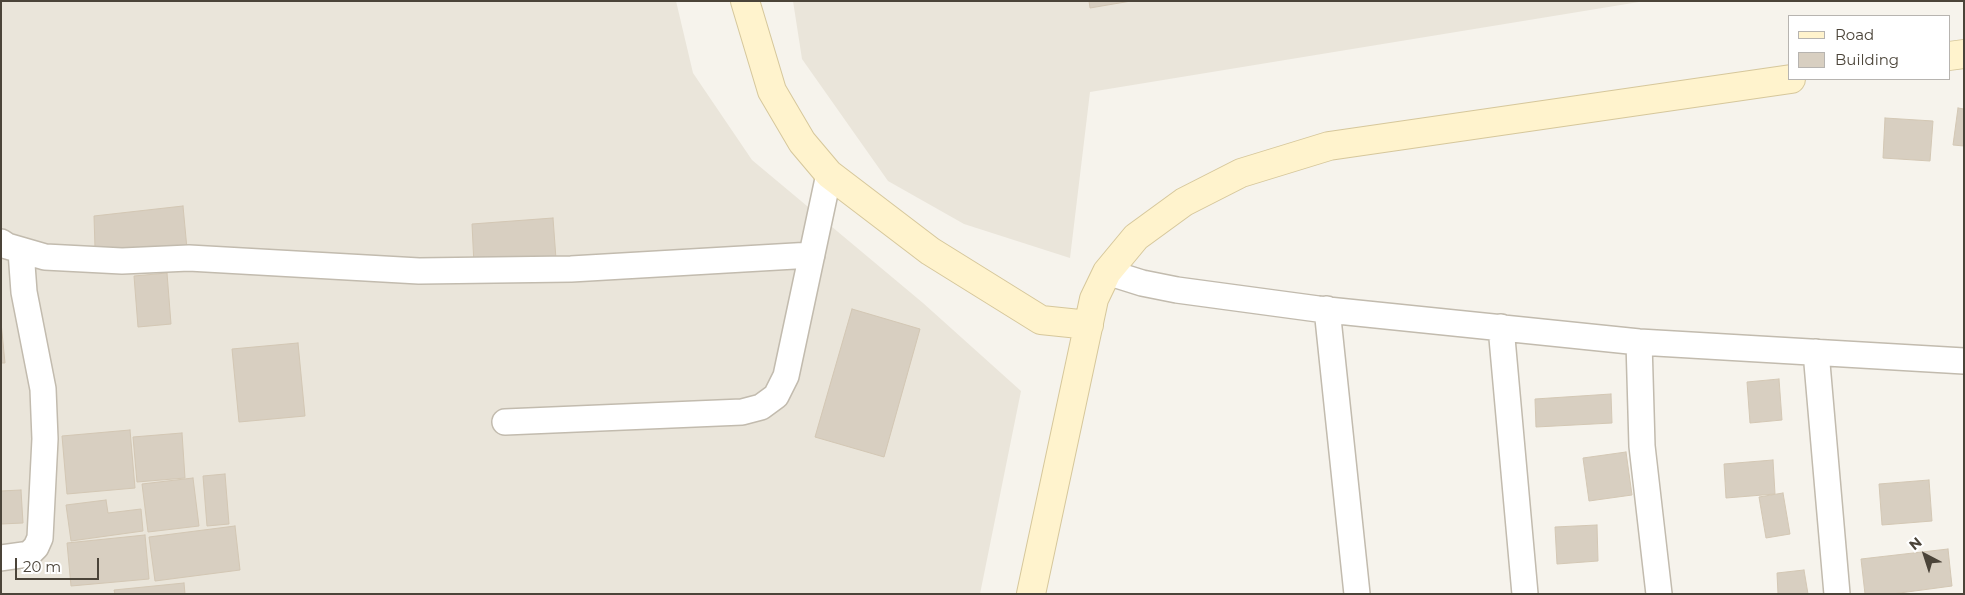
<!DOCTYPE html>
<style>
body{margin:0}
#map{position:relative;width:1965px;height:595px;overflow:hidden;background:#f6f3ec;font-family:Montserrat,sans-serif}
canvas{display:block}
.frame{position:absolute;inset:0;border:2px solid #4b4439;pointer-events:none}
.legend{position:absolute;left:1788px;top:15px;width:162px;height:65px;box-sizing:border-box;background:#fff;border:1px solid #b7b4b0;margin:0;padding:6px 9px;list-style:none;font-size:15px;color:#4b4439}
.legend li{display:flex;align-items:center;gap:10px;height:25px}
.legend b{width:25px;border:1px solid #b7b4b0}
.north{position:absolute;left:1900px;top:530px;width:50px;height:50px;-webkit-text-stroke:4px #fff;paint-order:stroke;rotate:320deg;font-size:14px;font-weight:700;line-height:20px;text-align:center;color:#4b4439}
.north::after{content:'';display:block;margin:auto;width:18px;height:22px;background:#4b4439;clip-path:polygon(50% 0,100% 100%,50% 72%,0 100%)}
.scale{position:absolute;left:15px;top:558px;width:84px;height:22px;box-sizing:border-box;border:2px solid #4b4439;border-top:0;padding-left:6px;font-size:15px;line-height:18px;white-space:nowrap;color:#4b4439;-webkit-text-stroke:4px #fff;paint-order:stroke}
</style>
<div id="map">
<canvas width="1965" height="595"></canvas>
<div class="frame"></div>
<ul class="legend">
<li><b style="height:6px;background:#fff3cd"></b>Road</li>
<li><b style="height:14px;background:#d8cfc1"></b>Building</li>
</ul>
<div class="north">N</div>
<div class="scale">20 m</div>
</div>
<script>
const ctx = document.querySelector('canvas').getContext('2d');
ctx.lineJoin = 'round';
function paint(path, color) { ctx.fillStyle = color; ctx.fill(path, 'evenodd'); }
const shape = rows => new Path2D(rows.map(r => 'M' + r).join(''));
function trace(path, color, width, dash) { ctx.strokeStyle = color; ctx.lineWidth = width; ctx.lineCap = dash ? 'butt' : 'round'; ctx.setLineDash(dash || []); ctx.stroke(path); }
paint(shape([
 [1,1,676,1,693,73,752,160,923,303,1021,391,980,594,1,594],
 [793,1,1645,1,1090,92,1070,258,964,224,888,181,802,59]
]), '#eae5da');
const building = shape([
 [1089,1,1131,1,1090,8,1089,1],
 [1958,108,1964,109,1964,146,1953,145,1958,108],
 [1885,118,1933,121,1930,161,1883,158,1885,118],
 [183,206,187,249,95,248,94,216,183,206],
 [553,218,556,259,474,265,472,224,553,218],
 [167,273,171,324,138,327,134,276,167,273],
 [852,309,920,329,884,457,815,437,852,309],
 [1,322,5,363,1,363,1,322],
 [298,343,305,416,239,422,232,349,298,343],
 [1779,379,1782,420,1750,423,1747,382,1779,379],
 [1611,394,1612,423,1536,427,1535,399,1611,394],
 [130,430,135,488,67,494,62,436,130,430],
 [182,433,185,478,137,482,133,437,182,433],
 [1626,452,1632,495,1589,501,1583,458,1626,452],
 [1773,460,1775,494,1726,498,1724,464,1773,460],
 [225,474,229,524,207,526,203,476,225,474],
 [193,478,199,526,148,532,142,484,193,478],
 [1929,480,1932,521,1882,525,1879,484,1929,480],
 [21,490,23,523,1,524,1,491,21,490],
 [1783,493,1790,534,1766,538,1759,497,1783,493],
 [106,500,108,513,141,509,143,531,71,541,66,505,106,500],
 [1597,525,1598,561,1557,564,1555,527,1597,525],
 [235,526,240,570,155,581,149,537,235,526],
 [145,535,149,579,71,586,67,543,145,535],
 [1948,549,1952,586,1892,594,1865,594,1861,559,1948,549],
 [1804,570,1808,594,1778,594,1777,573,1804,570],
 [184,583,185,594,115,594,114,590,184,583]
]);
paint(building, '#d8cfc1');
trace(building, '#d3c7b4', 1);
const street = shape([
 [1,242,7,246,45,257,122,261,189,258,419,271,571,269,812,255],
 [1107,272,1142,283,1177,290,1318,309,1639,342,1964,361],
 [1327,309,1357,594],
 [1501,327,1525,594],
 [1639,342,1642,446,1659,594],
 [1816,352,1837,594],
 [505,422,742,412,761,407,776,396,786,376,829,174],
 [1,558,29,554,36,547,40,538,45,439,43,389,24,292,21,251]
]);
const secondary = shape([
 [745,1,772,91,802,142,829,174,930,251,1041,320,1089,325],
 [1949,56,1964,54],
 [1031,594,1094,299,1107,272,1136,237,1184,202,1241,173,1329,146,1791,79]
]);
trace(street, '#c2bbae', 28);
trace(secondary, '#d6c79b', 30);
trace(street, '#fff', 25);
trace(secondary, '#fff3cd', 28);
</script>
